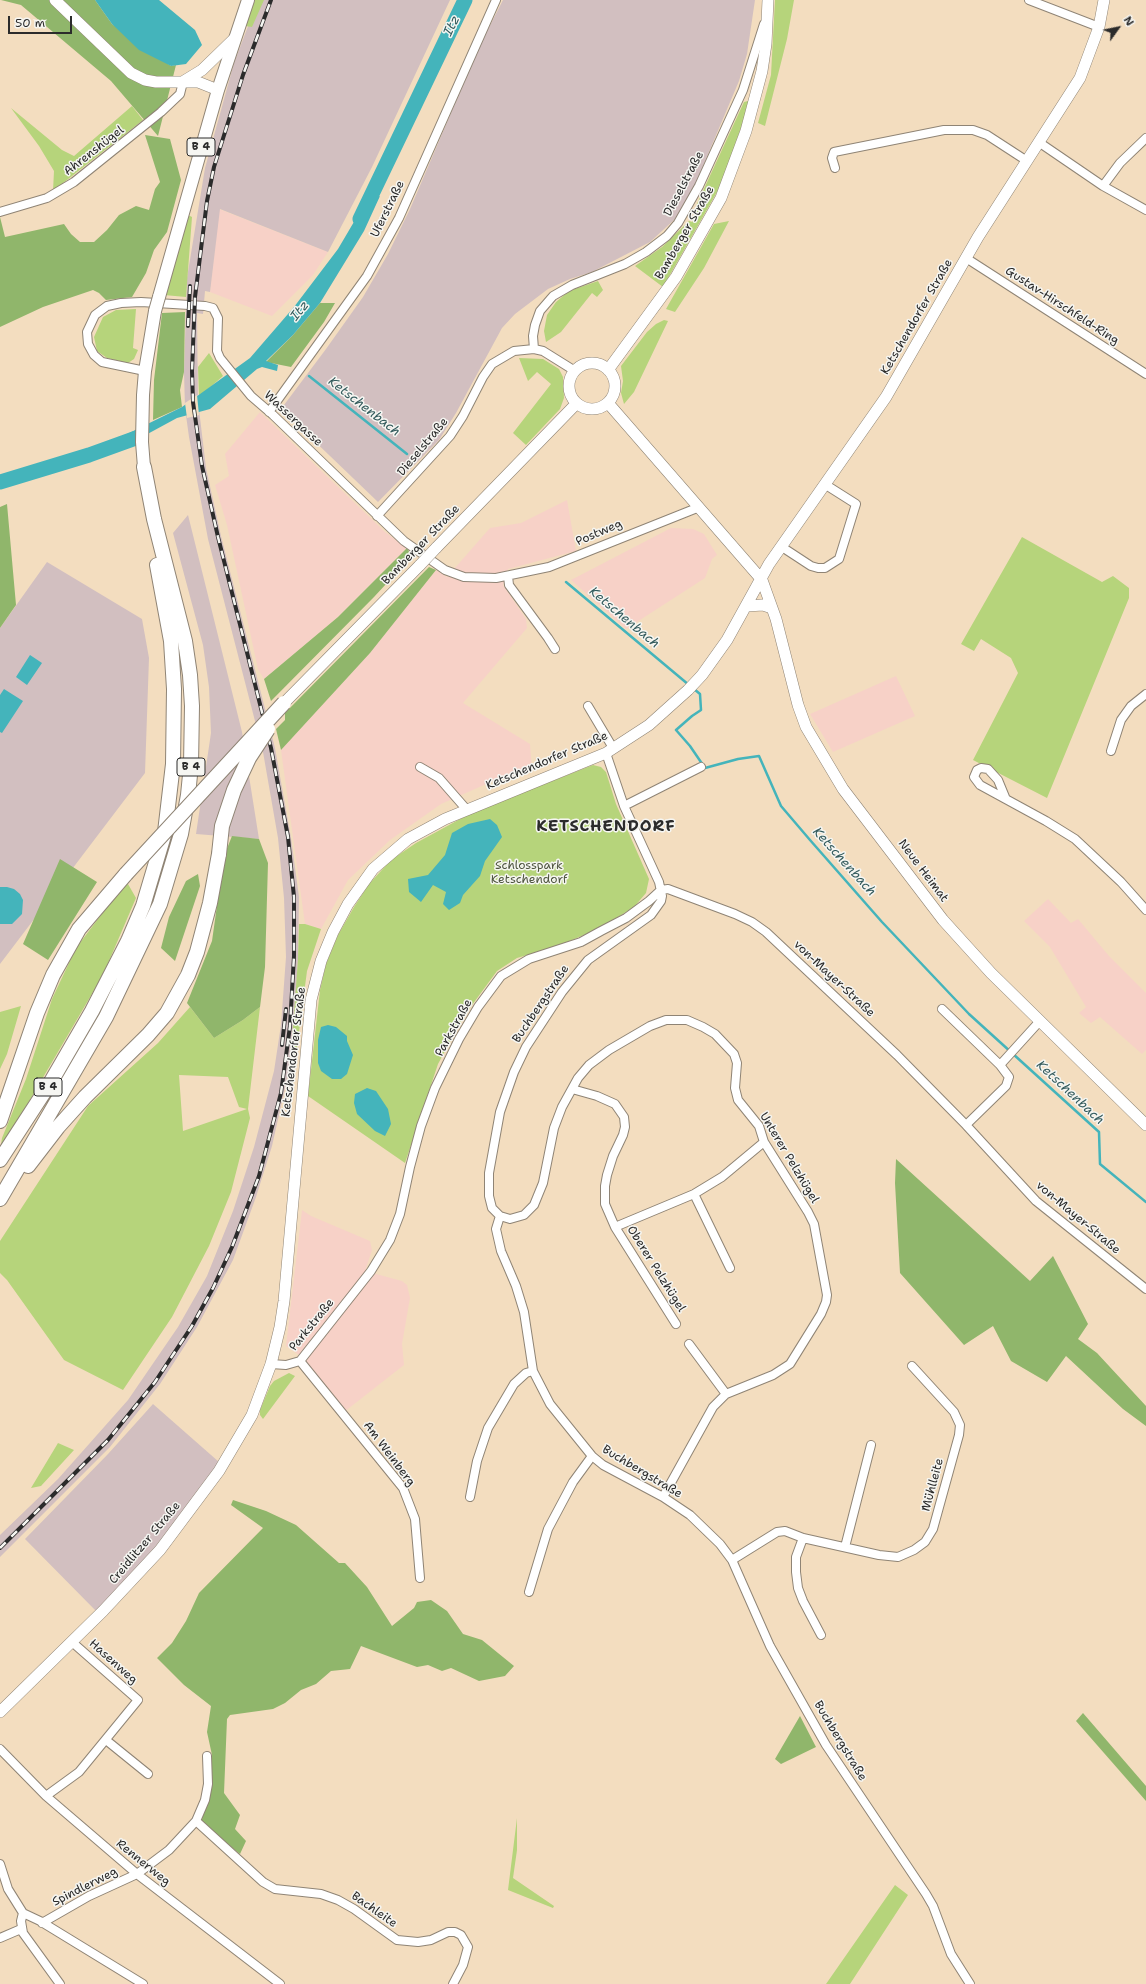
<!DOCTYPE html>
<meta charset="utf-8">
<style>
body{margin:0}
#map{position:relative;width:1146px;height:1984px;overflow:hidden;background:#f3ddbf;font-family:"Shantell Sans",sans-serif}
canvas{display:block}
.north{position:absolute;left:1098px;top:8px;width:40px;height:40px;-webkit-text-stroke:3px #f6f6f2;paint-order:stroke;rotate:57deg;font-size:11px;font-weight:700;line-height:16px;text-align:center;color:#2b2b2b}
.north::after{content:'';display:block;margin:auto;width:14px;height:18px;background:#2b2b2b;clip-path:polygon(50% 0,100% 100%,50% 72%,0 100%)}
.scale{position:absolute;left:8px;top:16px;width:64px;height:18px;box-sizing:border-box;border:2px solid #2b2b2b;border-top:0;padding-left:5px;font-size:12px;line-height:14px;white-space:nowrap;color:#2b2b2b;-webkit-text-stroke:3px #f6f6f2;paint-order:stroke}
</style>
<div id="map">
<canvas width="1146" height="1984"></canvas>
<div class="north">N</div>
<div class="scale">50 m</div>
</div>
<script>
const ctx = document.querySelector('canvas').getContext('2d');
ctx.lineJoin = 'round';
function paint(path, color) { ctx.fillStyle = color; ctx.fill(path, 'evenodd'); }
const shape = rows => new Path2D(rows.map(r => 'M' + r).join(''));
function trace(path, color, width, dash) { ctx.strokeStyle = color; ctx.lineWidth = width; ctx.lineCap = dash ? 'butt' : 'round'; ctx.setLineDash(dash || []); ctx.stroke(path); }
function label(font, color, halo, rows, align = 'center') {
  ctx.font = font + ' "Shantell Sans",sans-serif'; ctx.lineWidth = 3; ctx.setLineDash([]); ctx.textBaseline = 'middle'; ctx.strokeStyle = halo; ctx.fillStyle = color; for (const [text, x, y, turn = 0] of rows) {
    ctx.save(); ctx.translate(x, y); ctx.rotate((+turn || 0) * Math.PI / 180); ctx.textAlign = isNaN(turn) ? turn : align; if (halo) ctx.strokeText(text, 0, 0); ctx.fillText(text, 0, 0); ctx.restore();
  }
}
paint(shape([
 [219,209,328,252,313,275,272,316,210,292],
 [260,412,385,532,407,548,338,617,264,679,258,669,227,525,215,485,229,476,225,454],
 [567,500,576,551,508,569,503,585,526,619,527,628,463,703,530,744,532,771,493,781,441,804,390,840,348,880,321,929,305,924,281,750,370,653,436,570,447,577,490,528,521,523],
 [671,528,693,529,704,534,717,555,712,559,705,578,626,629,571,580],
 [896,676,915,716,833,752,810,714],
 [1048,899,1071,923,1078,919,1109,956,1146,993,1146,1050,1142,1054,1100,1017,1091,1023,1079,1013,1086,1007,1050,947,1024,921],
 [302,1210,311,1216,370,1241,372,1250,365,1271,402,1281,407,1285,410,1298,402,1344,404,1365,344,1412,299,1355,286,1346]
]), '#f7d1c7');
paint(shape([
 [258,0,450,0,372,167,328,252,220,209,210,292,205,291,203,314,197,313,198,401,206,468,221,536,275,748,291,838,299,897,298,959,294,1028,288,1075,272,1146,256,1197,233,1260,197,1327,160,1384,110,1447,0,1557,0,1535,58,1479,128,1400,178,1327,207,1276,233,1211,254,1147,274,1071,281,1025,286,957,284,898,278,838,263,752,208,539,189,437,185,408,184,372,187,278,205,168,234,63],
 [503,0,755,0,747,54,739,81,692,192,675,219,650,242,592,272,570,279,548,289,515,314,502,328,456,413,439,440,378,502,281,409,326,349,363,297,388,254,410,209,480,45],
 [188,515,242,732,259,839,196,834,211,733,209,687,203,645,173,533],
 [47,562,142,619,149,658,145,773,0,964,0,628],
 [153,1404,219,1462,148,1557,96,1611,25,1539,108,1454]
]), '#d2bfc0');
paint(shape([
 [255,0,264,0,252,27,245,26],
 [775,0,794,0,787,39,765,126,758,123,771,75],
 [748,101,749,105,721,185,663,287,635,266,662,247,689,221,692,222,697,213,696,206,744,102],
 [132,106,143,120,53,191,54,171,39,146,11,108,62,150,74,156],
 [188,215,192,217,186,297,164,295],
 [729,221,704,268,675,312,666,309,714,224],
 [598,281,603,290,597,297,592,293,561,332,546,342,544,331,547,315,556,302,569,291],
 [136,309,133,348,138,350,134,359,128,363,107,358,97,351,94,337,103,317,116,310],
 [664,320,668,321,634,392,624,404,621,393,623,381,621,366,647,332,656,324],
 [209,353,223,376,199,397,198,367],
 [519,358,543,359,559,369,563,377,564,398,560,409,526,445,513,433,551,384,537,372,528,381],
 [1022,537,1102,582,1113,576,1129,588,1129,598,1047,798,973,760,1018,673,1011,658,981,639,974,651,961,644],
 [593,765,601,767,606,772,616,804,649,879,646,893,634,907,600,928,558,946,517,958,497,971,464,1016,438,1064,405,1163,308,1096,320,990,326,964,338,935,354,907,369,884,391,860,416,843,473,812],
 [128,884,136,898,103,975,0,1151,2,1138,26,1079,52,999,76,948,123,886],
 [299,924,305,924,321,929,307,971,296,1055,291,1054,298,959],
 [21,1006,7,1054,0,1069,0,1012],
 [190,1007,214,1038,243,1020,260,1007,248,1109,250,1118,231,1192,209,1246,172,1317,123,1390,64,1360,7,1280,0,1273,0,1241,88,1106,158,1043],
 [179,1075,228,1077,239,1107,247,1109,183,1131],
 [289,1373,295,1376,263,1419,260,1415,260,1410,270,1386,274,1381],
 [58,1443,74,1450,41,1486,31,1488],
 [517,1818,517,1850,513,1878,554,1906,553,1908,508,1890],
 [895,1885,908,1895,850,1984,826,1984]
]), '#b6d47b');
paint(shape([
 [1,0,95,0,112,24,171,66,176,65,158,136,111,81,21,5],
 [145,135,170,139,181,180,167,232,154,250,146,273,132,297,106,300,99,293,93,290,43,307,0,327,0,217,5,237,64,224,71,234,80,242,94,242,107,230,119,215,136,206,149,210,155,189,160,182],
 [320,303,335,303,324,322,291,367,266,362,293,335],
 [185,312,184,372,180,390,182,407,153,420,154,380,162,313],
 [7,504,16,605,0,628,0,507],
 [407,548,412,556,374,597,271,701,264,679,338,617],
 [429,567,436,570,370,653,281,750,276,729,285,720,285,713],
 [232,836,259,839,268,863,265,967,260,1007,243,1020,214,1038,187,1003,212,941,224,856],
 [60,859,97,882,48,960,23,944],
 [198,874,200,886,175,961,161,948,169,917,186,881],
 [896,1159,1030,1281,1053,1256,1088,1324,1078,1339,1097,1353,1146,1406,1146,1426,1123,1409,1066,1356,1047,1382,1011,1361,993,1326,964,1345,900,1273,895,1183],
 [233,1500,266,1511,296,1525,339,1563,345,1563,367,1587,392,1626,414,1608,417,1602,431,1600,447,1611,463,1634,482,1640,514,1666,505,1676,479,1681,451,1668,442,1671,428,1665,417,1667,361,1646,350,1669,331,1671,316,1684,301,1690,285,1703,273,1709,230,1715,227,1719,224,1793,240,1815,235,1829,246,1841,240,1854,201,1823,211,1786,212,1755,207,1732,211,1706,184,1685,157,1658,172,1643,186,1621,199,1593,263,1528,231,1505],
 [1083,1713,1146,1786,1146,1801,1076,1721],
 [800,1716,816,1747,781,1764,775,1759]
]), '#90b66b');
paint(shape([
 [95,0,159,0,195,30,202,45,186,64,171,66,139,50,112,24],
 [380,196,364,231,320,303,293,335,266,361,278,365,277,371,262,367,257,369,210,409,177,418,118,450,115,440,182,407,250,358,294,307,338,249,358,215,361,204],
 [30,655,42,663,27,685,16,677],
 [4,689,23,701,2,733,0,732,0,695],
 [490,819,497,825,502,837,485,861,480,876,463,895,460,903,449,910,443,904,446,892,433,885,421,902,409,892,408,879,428,875,445,855,452,833,468,824],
 [0,887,7,887,14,889,20,894,23,900,22,914,12,924,0,924],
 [328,1025,336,1027,347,1036,347,1041,353,1055,347,1074,341,1079,332,1079,321,1071,318,1063,318,1040,321,1027],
 [367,1088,376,1091,388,1109,391,1124,385,1136,375,1131,357,1114,354,1103,355,1094]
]), '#44b4bb');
paint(shape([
 [197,395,199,415,187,418,185,403]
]), '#f3ddbf');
trace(shape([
 [309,376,407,454],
 [566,582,689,685],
 [694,689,700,694,701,710,692,716,676,730,690,746,705,768,738,759,759,756,781,806,810,840,882,922,969,1014,1099,1132,1100,1164,1146,1202]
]), '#44b4bb', 2.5);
trace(shape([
 [360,219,465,0],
 [0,482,89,455,136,438]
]), '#44b4bb', 15);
const street = shape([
 [1029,0,1099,27],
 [1040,143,1103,186,1146,210],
 [835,168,832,158,834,152,944,130,973,130,987,135,1027,161],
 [1103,186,1120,163,1146,138],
 [0,212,47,198,74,182,161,112,180,94,183,82],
 [966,258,1146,374],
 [534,349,533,336,535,325,540,311,553,296,572,285,625,264,646,252,667,236,678,223,699,186,743,90,764,24],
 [145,371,102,362,94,355,88,344,87,332,95,315,107,306,121,303,141,302,205,306,213,308,218,318,217,351,220,358,251,396,273,415,404,541,445,570,464,577,496,578,549,567,697,508],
 [269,412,367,276,399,218,496,0],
 [377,516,450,436,463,416,483,377,492,364,514,351,534,349,543,351,575,371],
 [782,547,811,566,818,568,825,568,839,559,856,504,826,485],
 [508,576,509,585,548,638,555,649],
 [588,706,613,748],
 [1111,751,1121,720,1131,706,1146,694],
 [606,753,624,806,659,882,662,896,661,901,651,915,588,960,562,992,526,1047,514,1072,500,1112,489,1173,489,1196,492,1208,500,1216,510,1219,524,1215,534,1205,543,1183,554,1128,562,1107,578,1078,589,1065,609,1050,650,1026,666,1020,687,1020,703,1027,715,1034,734,1054,737,1063,735,1088,738,1100,759,1126,764,1142,808,1212,814,1224,827,1295,826,1302,821,1314,790,1364,773,1375,726,1394,713,1407,663,1497],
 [420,767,439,778,467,810],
 [1005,797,998,780,988,769,981,768,977,770,974,777,980,785,1046,821,1075,839,1121,882,1146,910],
 [624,806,701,767],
 [942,1009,1000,1065,1009,1077,1006,1086,966,1125],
 [1000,1065,1039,1022],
 [572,1089,597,1096,615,1104,624,1117,625,1127,623,1135,613,1156,607,1175,605,1186,605,1204,615,1227,676,1324],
 [694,1194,730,1268],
 [500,1216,496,1229,501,1251,516,1286,524,1312,533,1371,550,1404,592,1456,603,1465,663,1497,690,1515,720,1544,732,1560,770,1646,826,1745,926,1894,933,1906,951,1954,970,1984],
 [615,1227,694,1194,722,1177,764,1142],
 [689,1344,726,1394],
 [300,1361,403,1488,415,1519,420,1578],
 [271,1364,286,1365,300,1361,371,1271,390,1240,400,1214,410,1167,421,1126,435,1088,459,1039,478,1007,501,976,529,959,581,942,601,931,626,918,649,901,661,890,668,889,735,914,752,922,766,932,897,1055,966,1125,1036,1201,1146,1289],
 [470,1497,477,1461,488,1428,514,1384,526,1373,533,1371],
 [803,1538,796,1557,796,1572,798,1588,803,1601,821,1635],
 [845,1547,871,1445],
 [732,1560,777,1532,785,1531,803,1538,879,1555,898,1557,914,1550,925,1542,933,1529,959,1435,960,1425,954,1412,912,1366],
 [529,1592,548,1529,573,1482,592,1456],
 [106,1740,148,1774],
 [0,1749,46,1796,137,1874,280,1984],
 [46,1796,79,1772,138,1700,72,1642],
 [196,1821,263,1882,275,1889,321,1894,338,1900,354,1909,397,1940,418,1942,431,1940,448,1932,455,1932,461,1935,468,1947,463,1965,453,1984],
 [0,1864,8,1889,23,1913,21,1921,23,1933,60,1984],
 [23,1913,40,1921,143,1984],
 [42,1923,89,1896,137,1874,169,1850,196,1821,205,1800,208,1784,207,1756],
 [0,1938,21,1929]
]);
const secondary = shape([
 [55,0,131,73,145,80,156,82,198,82,218,90],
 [184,81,202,70,235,38],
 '569 386a23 23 0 1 1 46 0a23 23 0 1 1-46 0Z',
 [608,370,676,277,721,198,746,131,762,71,766,44,768,0],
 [608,403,762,580,776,619,798,705,806,727,843,789,943,920,991,973,1146,1125],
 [436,548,576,404],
 [747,606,763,605,772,608],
 [284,703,420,565],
 [0,1712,103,1611,160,1550,219,1471,252,1415,271,1364,280,1327,284,1301,311,1000,321,961,333,932,348,904,373,869,408,839,445,819,606,753,649,725,688,690,702,675,727,640,769,564,886,397,978,237,1080,78,1099,27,1104,0]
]);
const primary = shape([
 [159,297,218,90,248,0],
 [144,467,142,442,143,395,145,371,155,311]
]);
const highway = shape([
 [0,1121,37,1013,53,975,79,929,126,874],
 [0,1160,52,1080,92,1011,128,941,143,906,165,832,173,764,174,689,171,641,157,565],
 [28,1166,58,1127,85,1097,148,1035,167,1013,188,975,197,952,210,903,219,854],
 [0,1199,106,1017,160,904,181,834,188,795,191,765,192,706,190,675,185,641,154,519,144,467]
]);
trace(street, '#8f8475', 10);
trace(secondary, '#8f8475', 12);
trace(primary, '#8f8475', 14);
trace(highway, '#8f8475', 16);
trace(street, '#fff', 8);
trace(secondary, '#fff', 11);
trace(primary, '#fff', 12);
trace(highway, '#fff', 14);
const rail = shape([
 [188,326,190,286],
 [282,1045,286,1009],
 [0,1548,108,1440,155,1382,192,1326,213,1288,232,1247,259,1176,281,1093,290,1026,294,956,294,897,288,837,271,748,218,537,202,466,193,402,192,371,195,297,207,201,214,167,243,75,271,0]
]);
trace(rail, '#2b2b2b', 4);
trace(rail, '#f6f6f2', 2.5, [8]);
const secondaryBridge = shape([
 [420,565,436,548]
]);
const primaryBridge = shape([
 [155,311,159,297]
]);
const highwayBridge = shape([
 [219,854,222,826,234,790,249,758,268,729],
 [126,874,284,703]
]);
trace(secondaryBridge, '#8f8475', 12, []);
trace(primaryBridge, '#8f8475', 14, []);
trace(highwayBridge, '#8f8475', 16, []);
trace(secondaryBridge, '#fff', 11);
trace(primaryBridge, '#fff', 12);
trace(highwayBridge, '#fff', 14);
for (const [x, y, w] of [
 [201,147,28],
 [191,767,28],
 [48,1087,28]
]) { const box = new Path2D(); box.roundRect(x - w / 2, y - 9, w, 18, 3); ctx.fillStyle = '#f6f6f2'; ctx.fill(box); trace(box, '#2b2b2b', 1); }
label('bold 11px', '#2b2b2b', null, [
 ["B 4",201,147],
 ["B 4",191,767],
 ["B 4",48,1087]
]);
label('12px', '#2b2b2b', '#f6f6f2', [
 ["Ahrenshügel",94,151,-38],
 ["Dieselstraße",684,184,-62],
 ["Uferstraße",388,209,-64],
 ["Bamberger Straße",685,233,-60],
 ["Gustav-Hirschfeld-Ring",1062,306,33],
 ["Ketschendorfer Straße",917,317,-60],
 ["Wassergasse",293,419,43],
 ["Dieselstraße",423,447,-50],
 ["Postweg",599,533,-23],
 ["Bamberger Straße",421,545,-46],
 ["Ketschendorfer Straße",547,761,-23],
 ["Neue Heimat",923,871,53],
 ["von-Mayer-Straße",834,979,43],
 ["Buchbergstraße",541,1004,-56],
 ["Parkstraße",454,1028,-61],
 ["Ketschendorfer Straße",294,1052,-83],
 ["Unterer Pelzhügel",789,1158,59],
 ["von-Mayer-Straße",1078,1218,40],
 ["Oberer Pelzhügel",656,1269,58],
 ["Parkstraße",312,1325,-51],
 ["Am Weinberg",389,1454,53],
 ["Buchbergstraße",642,1472,31],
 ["Mühlleite",933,1485,-75],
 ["Creidlitzer Straße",145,1543,-50],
 ["Hasenweg",113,1662,42],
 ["Buchbergstraße",840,1741,59],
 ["Rennerweg",143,1863,39],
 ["Spindlerweg",85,1887,-27],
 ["Bachleite",374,1910,35]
]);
label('12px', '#4e553f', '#f6f6f2', [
 ["Schlosspark",529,866],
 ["Ketschendorf",529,880]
]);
label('italic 13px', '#345b5d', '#f6f6f2', [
 ["Itz",452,26,-64],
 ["Itz",300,311,-51],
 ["Ketschenbach",364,407,38],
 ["Ketschenbach",624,618,40],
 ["Ketschenbach",844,862,48],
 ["Ketschenbach",1070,1093,43]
]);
ctx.letterSpacing = '1px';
label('bold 16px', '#2b2b2b', '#f6f6f2', [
 ["KETSCHENDORF",606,827]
]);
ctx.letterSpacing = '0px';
</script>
